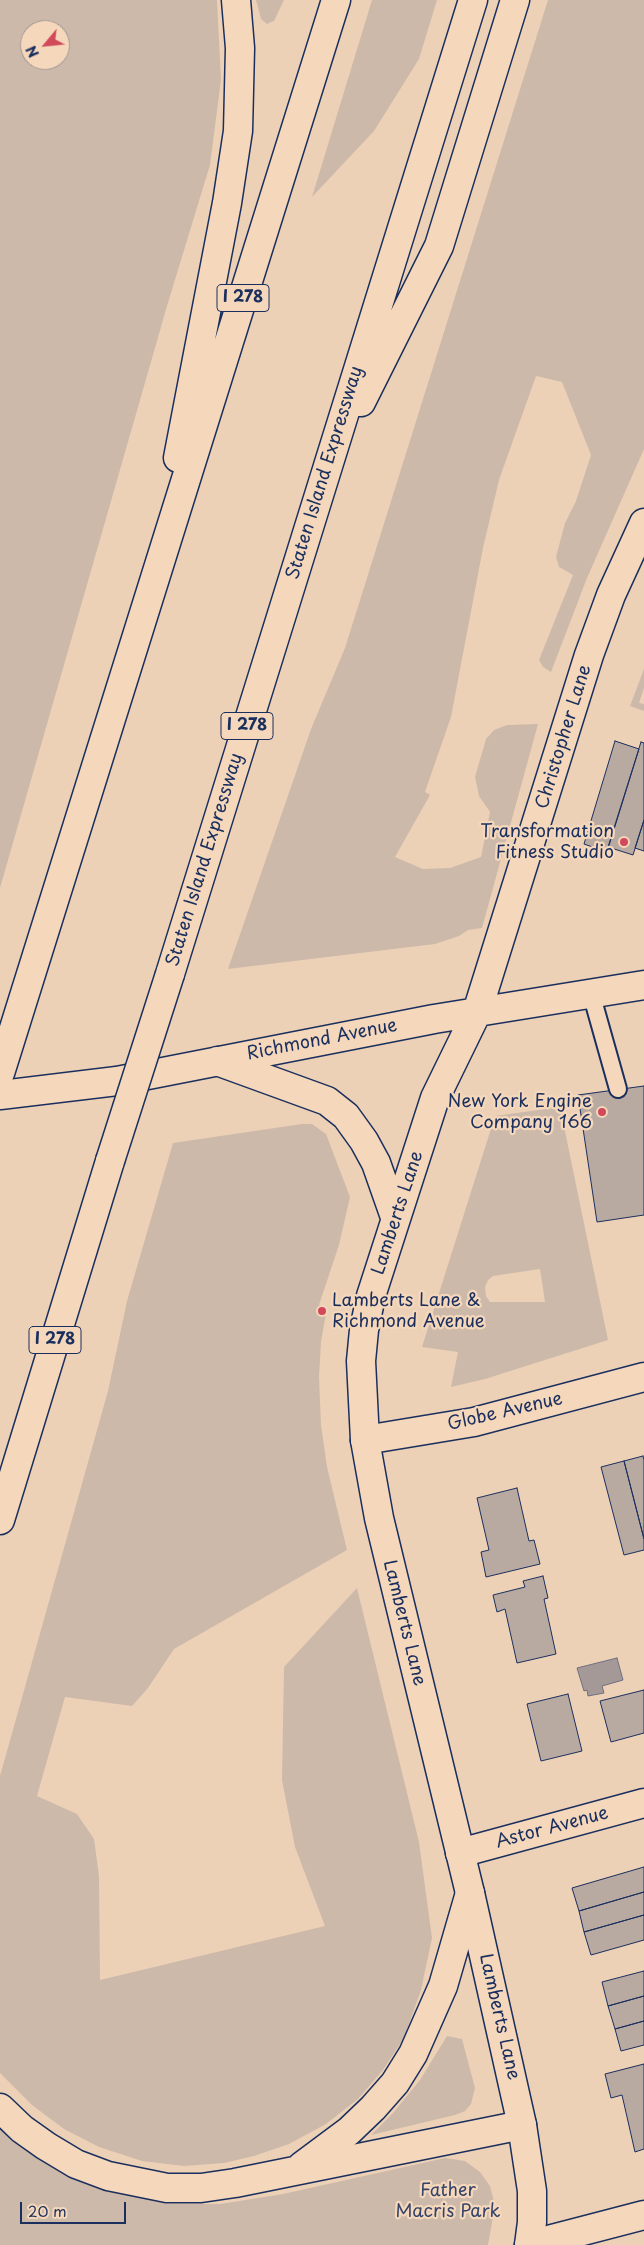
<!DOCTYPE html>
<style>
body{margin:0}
#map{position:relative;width:644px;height:2245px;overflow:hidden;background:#ecd1b7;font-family:"Playpen Sans",sans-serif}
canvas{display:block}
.north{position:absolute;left:20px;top:20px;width:50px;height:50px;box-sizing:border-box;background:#f5d8bb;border:1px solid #9e9496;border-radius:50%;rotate:242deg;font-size:14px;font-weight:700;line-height:20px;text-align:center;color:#1b2f5e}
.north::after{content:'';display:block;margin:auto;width:18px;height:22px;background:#d1495b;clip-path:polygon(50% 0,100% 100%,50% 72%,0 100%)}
.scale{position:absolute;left:20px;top:2202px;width:106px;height:22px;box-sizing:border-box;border:2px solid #1b2f5e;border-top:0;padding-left:6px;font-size:15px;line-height:18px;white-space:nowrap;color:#1b2f5e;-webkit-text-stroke:4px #f5d8bb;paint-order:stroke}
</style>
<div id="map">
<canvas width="644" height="2245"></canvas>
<div class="north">N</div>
<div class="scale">20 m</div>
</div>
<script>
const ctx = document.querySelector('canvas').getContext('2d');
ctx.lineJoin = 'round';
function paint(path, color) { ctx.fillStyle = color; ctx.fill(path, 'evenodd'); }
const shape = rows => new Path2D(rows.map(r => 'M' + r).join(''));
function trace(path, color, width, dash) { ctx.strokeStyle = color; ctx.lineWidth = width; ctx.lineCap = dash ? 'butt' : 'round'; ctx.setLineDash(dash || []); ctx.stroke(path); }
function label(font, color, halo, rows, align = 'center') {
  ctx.font = font + ' "Playpen Sans",sans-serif'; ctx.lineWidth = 4.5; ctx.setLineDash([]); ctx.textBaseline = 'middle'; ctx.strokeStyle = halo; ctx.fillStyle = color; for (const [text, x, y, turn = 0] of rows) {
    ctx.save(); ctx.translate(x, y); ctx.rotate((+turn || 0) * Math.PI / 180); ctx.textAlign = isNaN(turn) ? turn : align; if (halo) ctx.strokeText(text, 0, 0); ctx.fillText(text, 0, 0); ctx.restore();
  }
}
paint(shape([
 [0,0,217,0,221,80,210,165,167,306,0,888],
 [30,30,60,30,60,60,30,60],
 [256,0,284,0,274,21,267,24,261,19],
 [372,0,437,0,419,59,374,131,312,197],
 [548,0,644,0,644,449,587,578,551,672,543,667,539,660,573,575,559,567,556,557,565,523,576,501,591,455,562,382,536,376,499,480,483,548,451,717,425,792,430,795,395,857,423,869,450,868,481,857,490,812,479,796,475,777,486,739,494,730,507,725,538,724,482,928,468,930,459,936,435,944,228,969,311,729,345,648],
 [644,669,644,688,639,703,644,704,644,711,630,706],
 [560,1107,608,1340,485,1379,451,1387,458,1352,422,1347,495,1116],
 [540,1269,545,1302,490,1302,486,1296,485,1287,488,1280,493,1276],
 [302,1124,312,1124,326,1134,350,1197,339,1245,319,1305,327,1308,321,1342,319,1377,321,1425,327,1467,347,1550,174,1649,148,1688,132,1706,65,1697,37,1796,77,1814,94,1839,99,1876,100,1980,325,1926,295,1847,282,1780,284,1667,357,1588,419,1842,432,1938,421,1990,404,2038,383,2070,358,2099,326,2124,289,2144,254,2156,224,2163,184,2166,142,2161,99,2147,64,2129,32,2105,0,2073,0,1776,108,1391,127,1301,173,1143],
 [447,2036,462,2039,475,2088,471,2104,465,2111,455,2115,371,2135,393,2113,420,2080],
 [0,2128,39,2159,86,2184,167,2204,220,2204,283,2194,445,2158,465,2161,480,2172,490,2186,495,2205,488,2245,0,2245]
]), '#cdb9aa');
const water = shape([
 [617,1658,623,1680,602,1686,604,1693,588,1696,587,1690,584,1691,577,1668,617,1658]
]);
paint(water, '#a59998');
trace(water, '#6e6f81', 1);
const building = shape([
 [615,741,639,749,607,852,584,844,615,741],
 [641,742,644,743,644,820,633,855,608,847,641,742],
 [644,820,644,851,635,848,644,820],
 [644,1086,644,1215,597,1222,578,1095,644,1086],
 [643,1456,644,1460,644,1539,624,1461,643,1456],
 [624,1461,644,1539,644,1550,624,1555,601,1467,624,1461],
 [517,1488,529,1541,534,1540,540,1564,486,1577,481,1552,489,1550,477,1498,517,1488],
 [543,1576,548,1598,544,1599,556,1654,517,1663,505,1609,497,1612,493,1595,525,1587,523,1581,543,1576],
 [644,1690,644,1733,611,1742,600,1701,644,1690],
 [568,1694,582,1751,541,1761,527,1704,568,1694],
 [644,1867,644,1892,579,1911,572,1888,644,1867],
 [644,1892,644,1915,584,1932,579,1911,644,1892],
 [644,1915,644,1940,591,1955,584,1932,644,1915],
 [644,1971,644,1996,608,2006,602,1982,644,1971],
 [644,1996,644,2021,615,2029,608,2006,644,1996],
 [644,2021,644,2045,621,2051,615,2029,644,2021],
 [644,2064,644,2149,635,2152,622,2095,611,2098,605,2074,644,2064]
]);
paint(building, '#b8a9a1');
trace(building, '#1b2f5e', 1);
const lane = shape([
 [591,993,618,1089]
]);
const street = shape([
 [365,1440,474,1422,644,1377],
 [460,1853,644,1803],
 [529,2245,644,2215]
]);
const secondary = shape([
 [217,1061,327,1101,346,1116,364,1141,376,1163,395,1217],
 [0,1095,117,1081,434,1019,644,985],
 [529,2245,532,2222,532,2191,522,2125,470,1893,379,1518,365,1440,361,1361,364,1330,371,1296,435,1098,477,1012,589,655,611,595,644,523]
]);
const highway = shape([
 [361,402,439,246,515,0],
 [178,458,227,203,238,131,240,48,236,0],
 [170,974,473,0],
 [0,1073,336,0],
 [0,1520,110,1161],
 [0,2108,22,2129,46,2146,76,2164,108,2176,167,2188,201,2188,235,2183,522,2125],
 [302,2166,349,2131,373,2108,395,2083,413,2054,443,1986,470,1893]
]);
trace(lane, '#1b2f5e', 20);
trace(street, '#1b2f5e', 31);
trace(secondary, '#1b2f5e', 31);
trace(highway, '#1b2f5e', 31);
trace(lane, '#f5d8bb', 16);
trace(street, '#f5d8bb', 28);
trace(secondary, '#f5d8bb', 28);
trace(highway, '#f5d8bb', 28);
const highwayBridge = shape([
 [110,1161,170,974]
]);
trace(highwayBridge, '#1b2f5e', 31, []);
trace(highwayBridge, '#f5d8bb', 28);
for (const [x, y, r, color] of [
 [624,842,5,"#d1495b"],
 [602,1112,5,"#d1495b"],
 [322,1311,5,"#d1495b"]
]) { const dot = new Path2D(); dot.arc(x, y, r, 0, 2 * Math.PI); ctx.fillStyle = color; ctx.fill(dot); trace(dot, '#f5d8bb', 2); }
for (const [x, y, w] of [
 [243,298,52],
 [247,726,52],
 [55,1340,52]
]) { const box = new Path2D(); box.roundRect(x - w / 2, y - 13.5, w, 27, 4); ctx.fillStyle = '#f5d8bb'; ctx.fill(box); trace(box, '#1b2f5e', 1); }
label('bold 16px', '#1b2f5e', null, [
 ["I 278",243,298],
 ["I 278",247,726],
 ["I 278",55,1340]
]);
label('18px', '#1b2f5e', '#f5d8bb', [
 ["Staten Island Expressway",325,473,-73],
 ["Christopher Lane",564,737,-73],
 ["Staten Island Expressway",205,860,-73],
 ["Richmond Avenue",322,1040,-11],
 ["Lamberts Lane",398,1213,-72],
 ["Globe Avenue",505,1412,-13],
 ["Lamberts Lane",404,1623,76],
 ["Astor Avenue",552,1828,-15],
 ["Lamberts Lane",499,2017,77]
]);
label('18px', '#1b2f5e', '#f5d8bb', [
 ["Transformation",614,832],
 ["Fitness Studio",614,853],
 ["New York Engine",592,1102],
 ["Company 166",592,1123],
 ["Lamberts Lane &",332,1301,"left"],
 ["Richmond Avenue",332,1322,"left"]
], 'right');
label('18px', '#364469', '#f5d8bb', [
 ["Father",448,2191],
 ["Macris Park",448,2212]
]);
</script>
